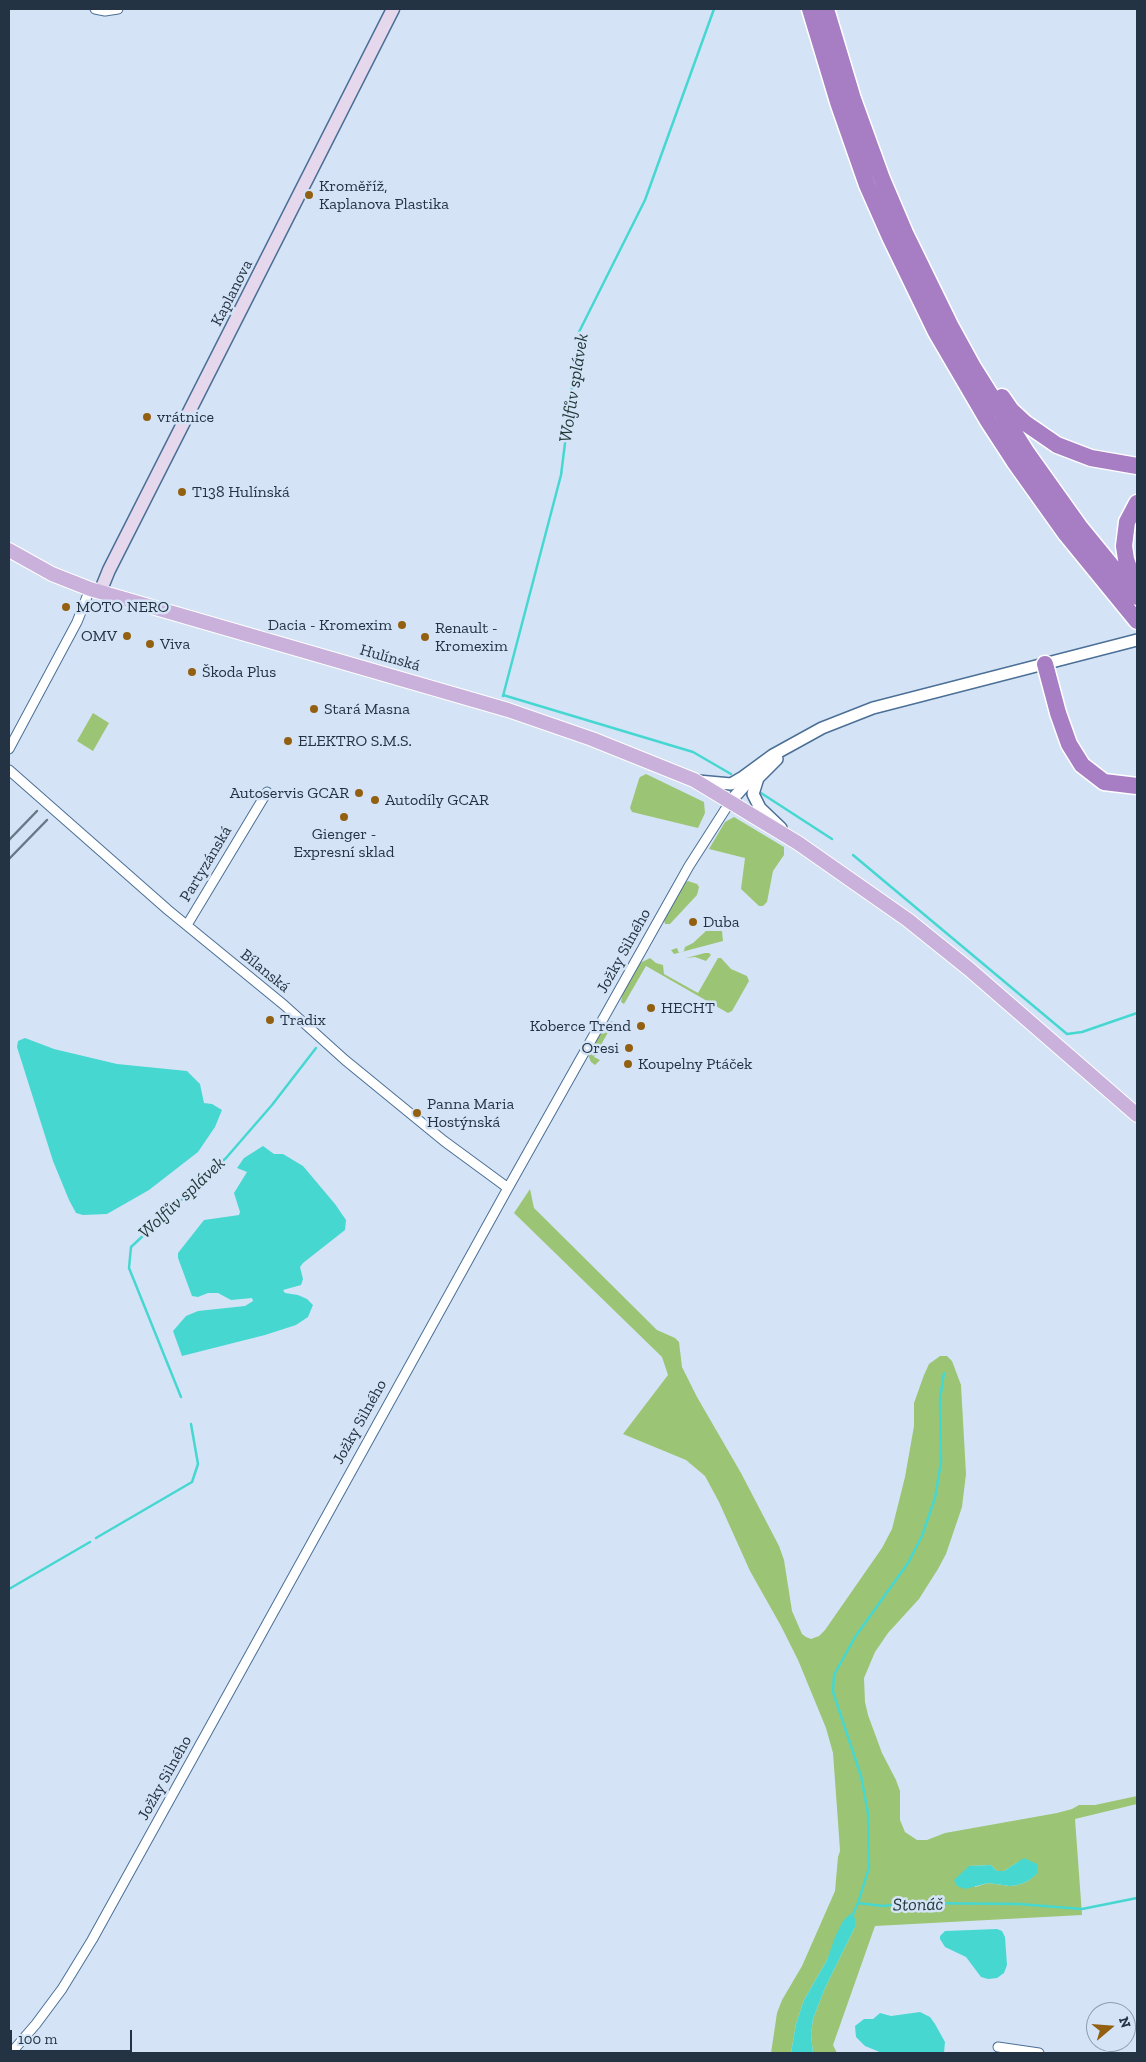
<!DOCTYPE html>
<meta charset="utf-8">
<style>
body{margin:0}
#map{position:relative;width:1146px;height:2062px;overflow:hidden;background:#d4e4f6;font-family:"Zilla Slab",serif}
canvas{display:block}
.frame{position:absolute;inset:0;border:10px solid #233344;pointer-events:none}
.north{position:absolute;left:1086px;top:2002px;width:50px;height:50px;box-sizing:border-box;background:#d4e4f6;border:1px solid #8d9daf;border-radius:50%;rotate:72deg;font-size:14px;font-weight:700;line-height:20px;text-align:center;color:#233344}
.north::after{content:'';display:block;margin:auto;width:18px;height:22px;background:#936012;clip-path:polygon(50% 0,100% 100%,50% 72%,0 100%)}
.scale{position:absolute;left:10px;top:2030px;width:122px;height:22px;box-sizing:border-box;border:2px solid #233344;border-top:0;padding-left:6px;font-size:15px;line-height:18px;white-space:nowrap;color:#233344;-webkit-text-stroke:4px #d4e4f6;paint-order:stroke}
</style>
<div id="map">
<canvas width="1146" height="2062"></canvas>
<div class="frame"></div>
<div class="north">N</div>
<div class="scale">100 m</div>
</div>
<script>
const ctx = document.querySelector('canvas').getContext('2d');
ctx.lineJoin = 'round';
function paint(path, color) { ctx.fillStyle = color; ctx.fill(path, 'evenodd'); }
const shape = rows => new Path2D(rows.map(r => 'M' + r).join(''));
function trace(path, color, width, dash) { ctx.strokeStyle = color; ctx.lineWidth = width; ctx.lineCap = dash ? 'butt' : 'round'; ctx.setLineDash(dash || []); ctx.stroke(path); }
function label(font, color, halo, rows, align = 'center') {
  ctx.font = font + ' "Zilla Slab",serif'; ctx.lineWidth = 5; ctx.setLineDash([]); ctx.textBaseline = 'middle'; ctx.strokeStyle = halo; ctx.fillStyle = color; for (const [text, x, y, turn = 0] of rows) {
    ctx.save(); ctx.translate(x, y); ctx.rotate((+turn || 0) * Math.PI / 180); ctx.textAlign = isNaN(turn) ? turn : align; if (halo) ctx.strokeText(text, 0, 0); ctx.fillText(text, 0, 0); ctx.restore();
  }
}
paint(shape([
 [93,713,109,723,93,751,77,741],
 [646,774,704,802,705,813,698,828,632,812,630,808,639,779,640,777],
 [734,817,784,847,784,855,773,871,767,902,763,906,759,906,741,889,745,858,709,849,725,822],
 [688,881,697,884,699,887,697,895,670,924,665,924,664,920,684,883],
 [706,931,722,931,723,941,674,954,671,950,677,948,679,953,684,951,685,947,693,943],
 [705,953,709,953,711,955,706,961,695,957,686,958],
 [650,958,656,963,663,965,664,974,698,993,718,958,721,958,731,969,747,976,749,981,732,1011,728,1013,646,966,624,1004,621,1002,623,992,640,963],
 [611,1021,614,1022,594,1057,600,1060,595,1065,591,1062,588,1055,603,1029],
 [530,1189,534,1208,657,1330,675,1338,679,1342,682,1367,697,1397,741,1473,779,1546,784,1560,792,1611,802,1634,806,1637,811,1639,819,1636,825,1630,882,1548,892,1529,905,1477,914,1426,914,1403,924,1375,929,1364,940,1356,947,1356,952,1361,961,1385,966,1474,962,1507,946,1554,938,1569,919,1599,888,1633,875,1652,864,1678,865,1702,868,1715,882,1753,896,1780,900,1791,900,1820,905,1832,917,1840,927,1840,945,1833,1057,1813,1072,1809,1079,1805,1095,1805,1137,1796,1137,1804,1075,1819,1082,1915,875,1926,833,2045,837,2053,813,2053,811,2034,813,2019,825,1988,855,1927,832,1949,827,1960,804,2000,796,2024,791,2053,771,2053,777,2013,782,2000,802,1966,835,1891,838,1857,840,1851,839,1836,833,1753,826,1728,798,1660,781,1626,750,1571,719,1502,705,1476,686,1460,623,1434,668,1375,662,1357,514,1213],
 [1018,1862,1037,1873,1028,1881,1018,1885,1010,1886,988,1883,975,1887,969,1866,991,1865,997,1871,1004,1871]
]), '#9bc574');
paint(shape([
 [25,1038,54,1049,117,1064,187,1071,200,1084,204,1103,212,1104,222,1110,215,1127,198,1152,149,1190,107,1214,83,1215,76,1213,69,1200,53,1161,17,1047,18,1041],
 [263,1146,274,1154,283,1154,303,1166,335,1204,346,1220,345,1230,303,1263,300,1267,303,1279,301,1285,283,1290,285,1293,298,1295,307,1299,313,1305,308,1317,296,1325,265,1335,182,1356,173,1331,186,1316,198,1311,245,1306,253,1301,252,1298,231,1300,218,1293,208,1293,198,1297,192,1296,178,1258,178,1253,204,1220,239,1215,240,1212,234,1193,247,1172,237,1168,244,1158],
 [1024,1858,1037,1864,1038,1873,1028,1881,1018,1885,1010,1886,988,1883,965,1889,957,1886,954,1880,969,1866,991,1865,997,1871,1004,1871],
 [850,1914,855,1918,855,1927,825,1988,813,2019,811,2034,813,2053,791,2053,796,2024,804,2000,827,1960,835,1937,843,1921],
 [997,1929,1002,1931,1005,1937,1007,1965,1004,1973,997,1978,988,1979,981,1977,966,1957,945,1947,940,1939,940,1936,945,1931],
 [920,2012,930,2017,935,2024,945,2042,944,2053,882,2053,865,2046,856,2037,855,2026,864,2019,873,2019,880,2013,891,2016]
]), '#47d7d1');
trace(shape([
 [503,695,693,752,731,774],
 [503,696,561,475,579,332,645,200,714,9],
 [761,793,832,839],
 [853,855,1067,1034,1082,1032,1137,1013],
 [181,1397,129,1268,131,1247,226,1158,272,1105,316,1048],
 [96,1538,192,1482,198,1464,191,1424],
 [9,1589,90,1542],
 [858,1903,869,1868,868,1813,861,1776,833,1692,834,1675,855,1637,908,1563,922,1536,935,1498,941,1462,940,1399,944,1373],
 [852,1917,858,1903,883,1906,911,1903,1019,1904,1082,1909,1137,1898]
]), '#47d7d1', 2.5);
const minor = shape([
 [95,9,105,11,118,9],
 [9,749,77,622,90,589],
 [9,770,168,910,284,1005,345,1060,444,1141,508,1188],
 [187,925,267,792],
 [998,2047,1039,2053],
 [11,2053,36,2024,62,1989,92,1940,508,1188,689,866,730,802]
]);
const tertiary = shape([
 [777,759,758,778,753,794,760,808,781,828],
 [698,781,731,784,743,777,773,755,822,728,873,708,1137,640],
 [730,802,752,777]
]);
const secondary = shape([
 [100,592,109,570,393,9]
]);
const primary = shape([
 [9,550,52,574,90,589,508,710,592,739,694,780,798,843,908,920,969,969,1137,1115]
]);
const motorway = shape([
 [810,9,838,102,867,185,890,237,936,332,988,421,1014,461,1066,534,1137,621],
 [826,9,853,99,882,179,905,233,950,325,973,367,1027,453,1079,526,1137,597],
 [1002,397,1011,410,1025,423,1057,445,1091,458,1137,466],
 [1137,503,1127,522,1124,546,1126,559,1131,574,1137,583],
 [1045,664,1058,713,1069,744,1082,765,1104,782,1137,786]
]);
trace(minor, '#4b6f96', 11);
trace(tertiary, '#4b6f96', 14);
trace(secondary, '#4b6f96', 15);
trace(primary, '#fff', 16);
trace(motorway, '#fff', 19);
trace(minor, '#fff', 9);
trace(tertiary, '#fff', 11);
trace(secondary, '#e5d8ed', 12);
trace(primary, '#cab1dc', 14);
trace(motorway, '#a77dc4', 16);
trace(shape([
 [9,840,37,811],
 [9,859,47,820]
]), '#687889', 2.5);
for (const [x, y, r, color] of [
 [309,195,5,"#936012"],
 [147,417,5,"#936012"],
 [182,492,5,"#936012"],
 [66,607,5,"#936012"],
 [402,625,5,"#936012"],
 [127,636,5,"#936012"],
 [425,637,5,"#936012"],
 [150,644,5,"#936012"],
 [192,672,5,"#936012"],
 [314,709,5,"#936012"],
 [288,741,5,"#936012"],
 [359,793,5,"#936012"],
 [375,800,5,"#936012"],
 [344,817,5,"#936012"],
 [693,922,5,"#936012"],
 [651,1008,5,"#936012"],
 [270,1020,5,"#936012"],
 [641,1026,5,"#936012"],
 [629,1048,5,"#936012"],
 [628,1064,5,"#936012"],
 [417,1113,5,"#936012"]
]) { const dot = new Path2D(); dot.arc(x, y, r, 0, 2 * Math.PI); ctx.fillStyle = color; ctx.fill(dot); trace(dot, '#d4e4f6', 2); }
label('16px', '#233344', '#d4e4f6', [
 ["Kroměříž,",319,186],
 ["Kaplanova Plastika",319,204],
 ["vrátnice",157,417],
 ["T138 Hulínská",192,492],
 ["MOTO NERO",76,607],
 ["Dacia - Kromexim",392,625,"right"],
 ["Renault -",435,628],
 ["Kromexim",435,646],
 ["OMV",117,636,"right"],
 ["Viva",160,644],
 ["Škoda Plus",202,672],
 ["Stará Masna",324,709],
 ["ELEKTRO S.M.S.",298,741],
 ["Autoservis GCAR",349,793,"right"],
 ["Autodíly GCAR",385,800],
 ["Gienger -",344,834,"center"],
 ["Expresní sklad",344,852,"center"],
 ["Duba",703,922],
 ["HECHT",661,1008],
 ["Tradix",280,1020],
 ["Koberce Trend",631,1026,"right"],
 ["Oresi",619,1048,"right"],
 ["Koupelny Ptáček",638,1064],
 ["Panna Maria",427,1104],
 ["Hostýnská",427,1122]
], 'left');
label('16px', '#233344', '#d4e4f6', [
 ["Kaplanova",232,293,-63],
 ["Hulínská",390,658,16],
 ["Partyzánská",206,864,-59],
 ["Jožky Silného",624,951,-61],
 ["Bílanská",265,971,39],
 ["Jožky Silného",360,1422,-61],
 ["Jožky Silného",165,1778,-61]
]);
label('italic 18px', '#1e3635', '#d4e4f6', [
 ["Wolfův splávek",574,388,-81],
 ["Wolfův splávek",182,1198,-43],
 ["Stonáč",918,1905,-1]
]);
</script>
